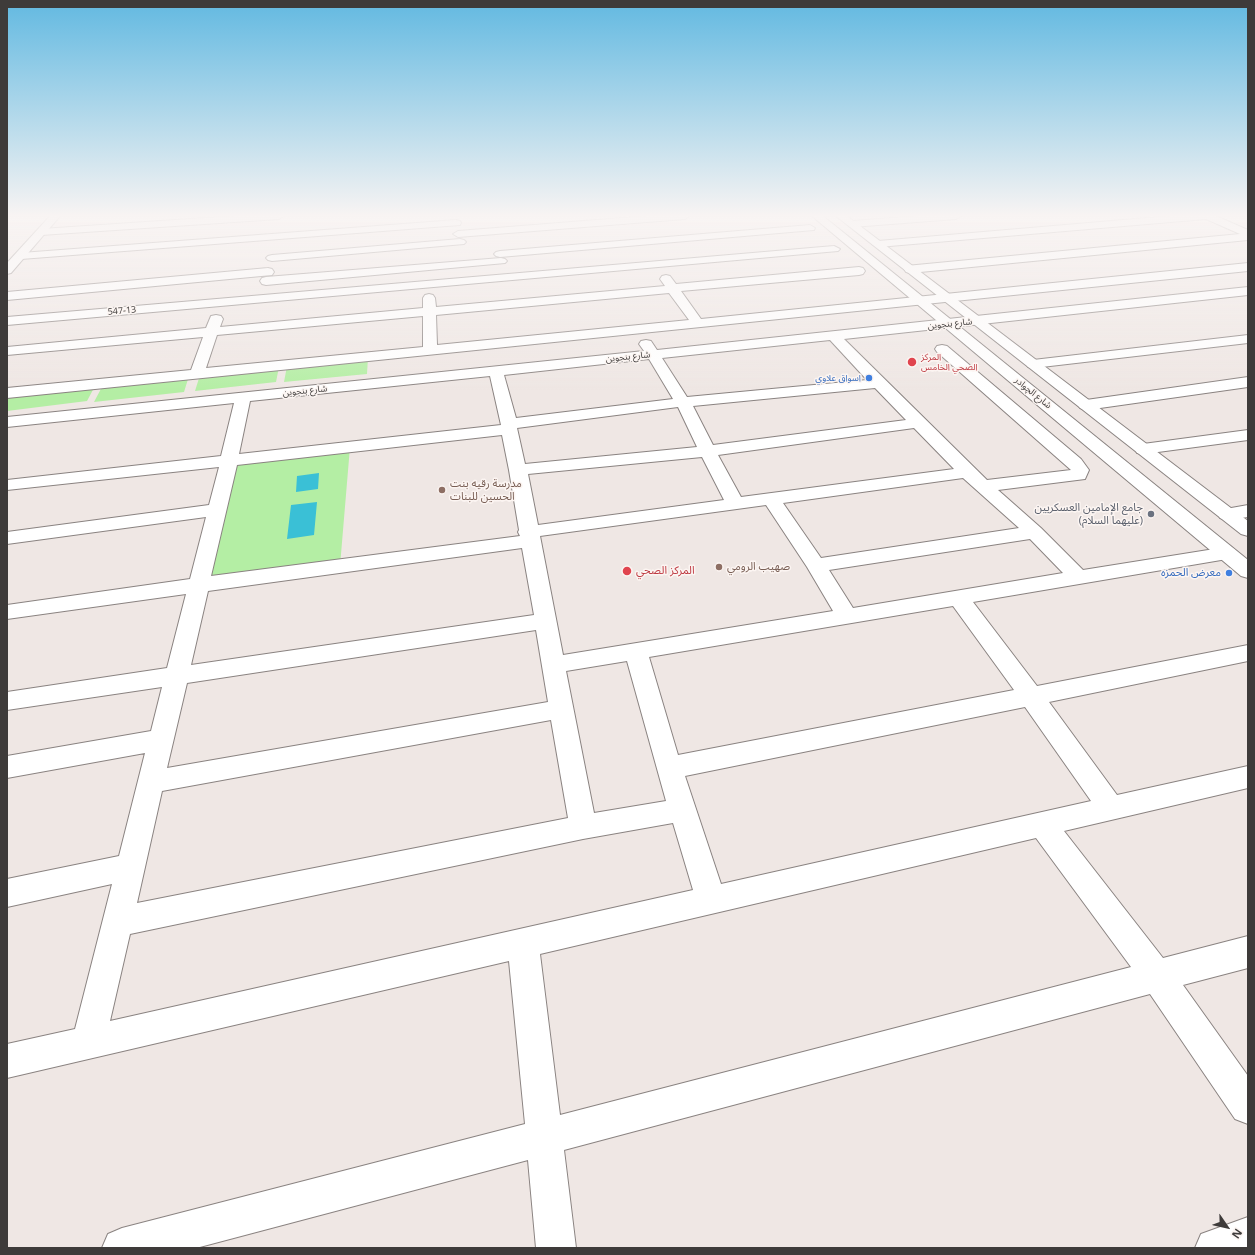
<!DOCTYPE html>
<meta charset="utf-8">
<style>
body{margin:0}
#map{position:relative;width:1255px;height:1255px;overflow:hidden;background:#efe7e4;font-family:"Open Sans",sans-serif}
canvas{display:block}
.frame{position:absolute;inset:0;border:8px solid #3e3b3a;pointer-events:none}
.north{position:absolute;left:1207px;top:1207px;width:40px;height:40px;-webkit-text-stroke:3px #fcf5f2;paint-order:stroke;rotate:124deg;font-size:11px;font-weight:700;line-height:16px;text-align:center;color:#3e3b3a}
.north::after{content:'';display:block;margin:auto;width:14px;height:18px;background:#3e3b3a;clip-path:polygon(50% 0,100% 100%,50% 72%,0 100%)}
</style>
<div id="map">
<canvas width="1255" height="1255"></canvas>
<div class="frame"></div>
<div class="north">N</div>
</div>
<script>
const ctx = document.querySelector('canvas').getContext('2d');
ctx.lineJoin = 'round';
function paint(path, color) { ctx.fillStyle = color; ctx.fill(path, 'evenodd'); }
const shape = rows => new Path2D(rows.map(r => 'M' + r).join(''));
function trace(path, color, width, dash) { ctx.strokeStyle = color; ctx.lineWidth = width; ctx.lineCap = dash ? 'butt' : 'round'; ctx.setLineDash(dash || []); ctx.stroke(path); }
function label(font, color, halo, rows, align = 'center') {
  ctx.font = font + ' "Open Sans","Noto Sans Arabic",sans-serif'; ctx.lineWidth = 3; ctx.setLineDash([]); ctx.textBaseline = 'middle'; ctx.strokeStyle = halo; ctx.fillStyle = color; for (const [text, x, y, turn = 0] of rows) {
    ctx.save(); ctx.translate(x, y); ctx.rotate((+turn || 0) * Math.PI / 180); ctx.textAlign = isNaN(turn) ? turn : align; if (halo) ctx.strokeText(text, 0, 0); ctx.fillText(text, 0, 0); ctx.restore();
  }
}
paint(shape([
 [368,358,367,374,284,382,287,366],
 [279,367,276,382,195,391,200,375],
 [189,376,184,392,94,402,103,385],
 [95,386,87,401,7,411,7,394],
 [350,447,340,566,198,585,229,460]
]), '#b4eea4');
paint(shape([
 [319,473,318,489,296,492,297,476],
 [317,502,314,535,287,539,291,505]
]), '#3ac0d6');
const minor = shape([
 [235,216,284,216,279,219,41,235,36,232,41,229,235,216],
 [647,216,690,216,685,219,458,237,453,234,458,231,647,216],
 [917,216,961,216,956,219,852,227,847,224,852,221,917,216],
 [1170,216,1216,216,1248,230,1248,240,910,273,906,272,904,269,906,266,1240,234,1206,219,878,247,872,244,878,241,1170,216],
 [456,220,460,221,461,223,460,225,21,259,17,258,15,256,17,254,21,253,456,220],
 [810,225,815,228,814,230,500,257,496,256,494,254,496,252,500,251,810,225],
 [460,239,464,240,466,242,464,244,272,261,268,260,266,258,268,256,272,255,460,239],
 [834,246,840,249,838,251,7,325,7,317,834,246],
 [501,258,505,259,507,261,505,263,266,285,262,284,260,281,262,278,266,277,501,258],
 [1248,263,1248,271,7,398,7,388,191,370,203,337,7,355,7,347,206,328,211,316,216,315,221,316,223,319,220,327,423,308,423,298,425,295,429,294,433,295,435,298,436,307,665,286,660,279,662,276,666,275,670,276,676,284,859,267,863,268,865,271,863,274,859,275,681,291,701,319,1248,263],
 [669,293,689,320,437,345,436,315,669,293],
 [423,316,423,347,206,368,217,335,423,316],
 [268,268,272,269,274,272,272,275,7,300,7,292,268,268],
 [1248,287,1248,295,844,339,987,480,1071,470,937,352,935,349,937,346,942,345,947,346,1081,459,1089,470,1085,479,998,490,1041,528,1083,570,1227,547,1234,549,1237,553,1234,557,1227,559,973,602,1037,686,1248,645,1248,661,1049,702,1117,795,1248,766,1248,788,1064,831,1163,958,1248,936,1248,968,1183,985,1248,1076,1248,1124,1235,1119,1150,994,564,1150,576,1248,536,1248,528,1160,196,1248,102,1248,108,1234,122,1228,525,1124,509,961,7,1078,7,1044,75,1029,112,884,7,907,7,879,119,856,145,753,7,778,7,756,151,731,162,687,7,710,7,692,167,668,186,594,7,619,7,605,190,579,206,517,7,544,7,532,209,505,219,467,7,490,7,480,221,456,234,403,7,427,7,417,644,351,639,344,641,341,646,340,651,341,657,350,1248,287],
 [830,340,867,380,687,397,662,358,830,340],
 [649,359,673,399,516,418,504,375,649,359],
 [490,376,501,425,239,454,250,401,490,376],
 [875,388,906,420,713,445,693,406,875,388],
 [678,407,697,447,525,464,517,428,678,407],
 [914,428,954,469,741,497,718,455,914,428],
 [502,435,509,470,519,530,518,532,520,536,211,576,237,465,502,435],
 [702,457,724,500,538,525,528,474,702,457],
 [963,478,1019,528,821,558,783,503,963,478],
 [766,505,807,567,833,611,563,655,540,536,766,505],
 [1030,539,1063,573,853,608,829,570,1030,539],
 [522,548,534,615,191,665,208,591,522,548],
 [953,606,1014,690,678,755,649,657,953,606],
 [536,630,548,702,167,768,187,683,536,630],
 [627,661,666,801,594,813,566,671,627,661],
 [1025,707,1091,801,721,884,685,776,1025,707],
 [551,720,568,818,137,903,162,791,551,720],
 [673,823,693,890,110,1021,130,934,583,839,673,823],
 [1036,838,1131,967,560,1115,540,954,1036,838],
 [1248,335,1248,343,1033,368,1028,367,1026,364,1028,361,1033,360,1248,335],
 [1248,377,1248,387,1086,410,1080,408,1078,405,1080,402,1086,400,1248,377],
 [1248,430,1248,440,1143,454,1137,453,1135,449,1137,445,1143,444,1248,430],
 [1248,505,1248,517,1227,520,1220,518,1218,514,1220,510,1248,505],
 [1248,1217,1248,1248,1195,1248,1201,1234,1248,1217]
]);
const major = shape([
 [50,216,60,216,11,273,7,274,7,263,50,216],
 [812,216,823,216,1248,560,1248,578,1241,576,812,216],
 [836,216,847,216,1248,521,1248,536,1241,534,836,216]
]);
trace(minor, '#8a8381', 2);
trace(major, '#8a8381', 2);
paint(minor, '#fff');
paint(major, '#fff');
const sky = ctx.createLinearGradient(0, 0, 0, 392);
sky.addColorStop(0, '#62b9e1');
sky.addColorStop(0.55, '#f8f4f3');
sky.addColorStop(1, '#f8f4f300');
ctx.fillStyle = sky;
ctx.fillRect(0, 0, 1255, 392);
for (const [x, y, r, color] of [
 [912,362,5,"#e0444e"],
 [869,378,4,"#3f7fe0"],
 [442,490,4,"#8d6e63"],
 [1151,514,4,"#6b7280"],
 [719,567,4,"#8d6e63"],
 [627,571,5,"#e0444e"],
 [1229,573,4,"#3f7fe0"]
]) { const dot = new Path2D(); dot.arc(x, y, r, 0, 2 * Math.PI); ctx.fillStyle = color; ctx.fill(dot); trace(dot, '#fcf5f2', 1.5); }
label('9px', '#3e3b3a', '#fcf5f2', [
 ["547-13",122,311,-5],
 ["شارع بنجوين",950,324,-6],
 ["شارع بنجوين",628,357,-6],
 ["شارع بنجوين",305,391,-6],
 ["شارع الچوادر",1033,393,39]
]);
label('9px', '#be3a42', '#fcf5f2', [
 ["المركز",921,357],
 ["الصحي الخامس",921,367]
], 'left');
label('9px', '#366cbe', '#fcf5f2', [
 ["اسواق علاوي",861,378]
], 'right');
label('11px', '#785e54', '#fcf5f2', [
 ["مدرسة رقيه بنت",450,484],
 ["الحسين للبنات",450,497],
 ["صهيب الرومي",727,567]
], 'left');
label('11px', '#5b616d', '#fcf5f2', [
 ["جامع الإمامين العسكريين",1143,508],
 ["(عليهما السلام)",1143,521]
], 'right');
label('11px', '#be3a42', '#fcf5f2', [
 ["المركز الصحي",636,571]
], 'left');
label('11px', '#366cbe', '#fcf5f2', [
 ["معرض الحمزه",1221,573]
], 'right');
</script>
